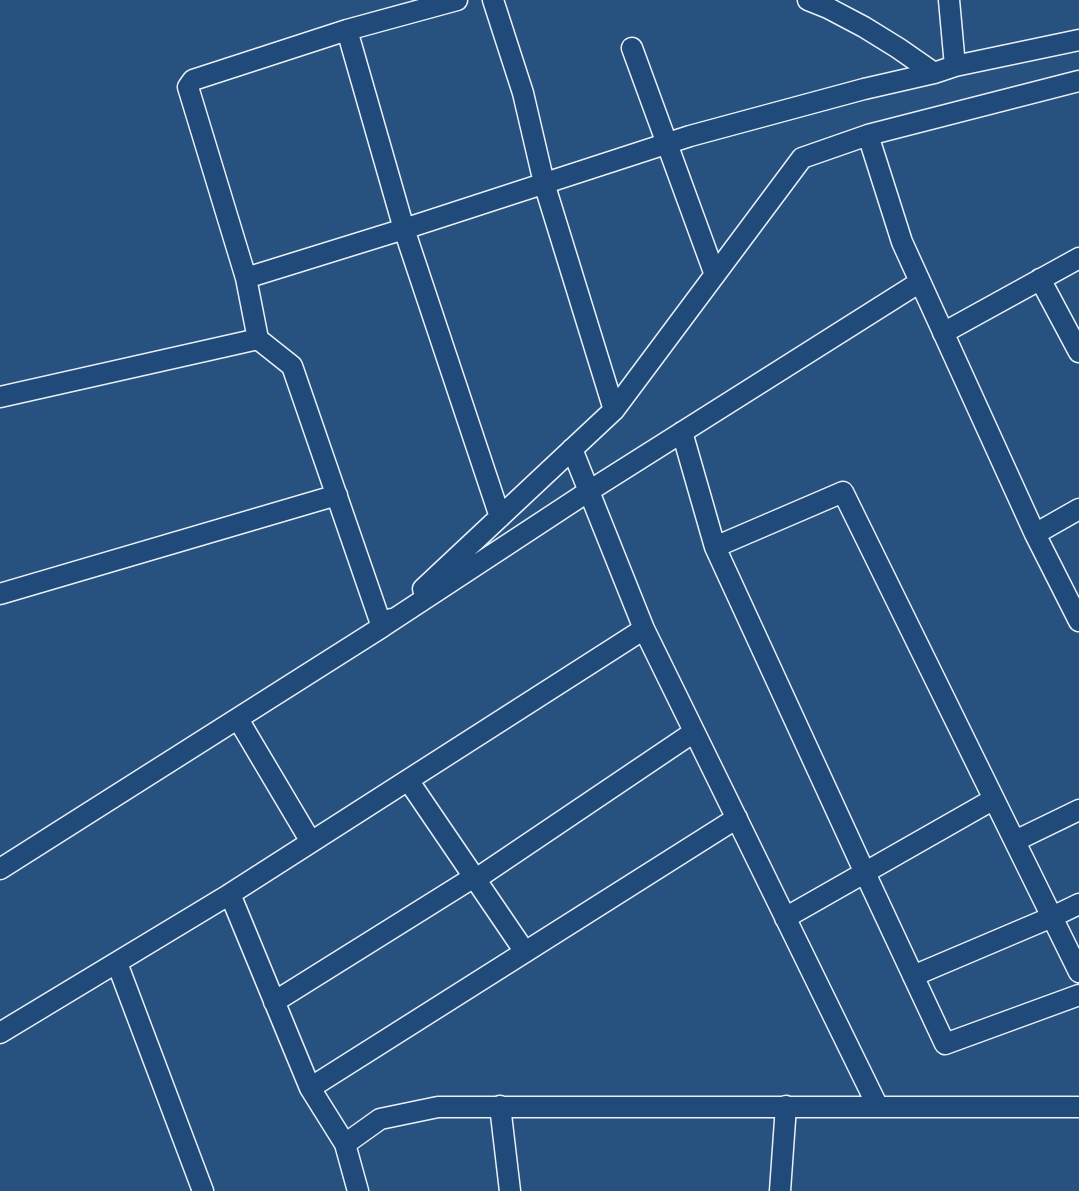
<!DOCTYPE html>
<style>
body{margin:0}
canvas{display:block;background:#27517f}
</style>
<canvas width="1079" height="1191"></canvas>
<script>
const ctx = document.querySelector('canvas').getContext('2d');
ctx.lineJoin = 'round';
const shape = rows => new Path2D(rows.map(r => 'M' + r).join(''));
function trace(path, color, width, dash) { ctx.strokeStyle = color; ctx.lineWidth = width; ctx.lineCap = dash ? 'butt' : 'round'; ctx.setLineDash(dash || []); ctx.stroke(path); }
const minor = shape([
 [457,0,347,30,193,80,188,87,246,278,258,339,292,366,382,627,589,491,920,282],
 [493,0,523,93,544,183,614,410],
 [808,0,828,8,864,27,898,48,934,73],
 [949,0,955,66],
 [347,30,404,229,500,517],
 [632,48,715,275],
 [868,135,902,242,1035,534,1079,621],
 [246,278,404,229,690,136,864,89,934,73,955,66,1079,40],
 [1040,279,1079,352],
 [943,333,1079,258],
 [0,397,258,339],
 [682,432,715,547,865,873,945,1044,1079,995],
 [572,449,644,629,878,1107],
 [1035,534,1079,509],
 [715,547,843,492,1079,972],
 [423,589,614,410,802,158,868,135,1079,81],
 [0,594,337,495],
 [238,719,311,842],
 [408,780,525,952],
 [1015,841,1079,810],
 [0,869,382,627,391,619],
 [476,879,694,732],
 [230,894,310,1088,345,1144,358,1191],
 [785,918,994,799],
 [117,963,203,1191],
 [913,976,1052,917,1079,904],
 [274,1002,474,877],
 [0,1033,230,894,644,629],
 [310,1088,737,818],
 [500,1106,510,1191],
 [345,1144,380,1119,438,1107,1079,1107],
 [780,1191,786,1106]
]);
trace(minor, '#e8f1f8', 23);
trace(minor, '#1f4a7a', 20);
</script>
